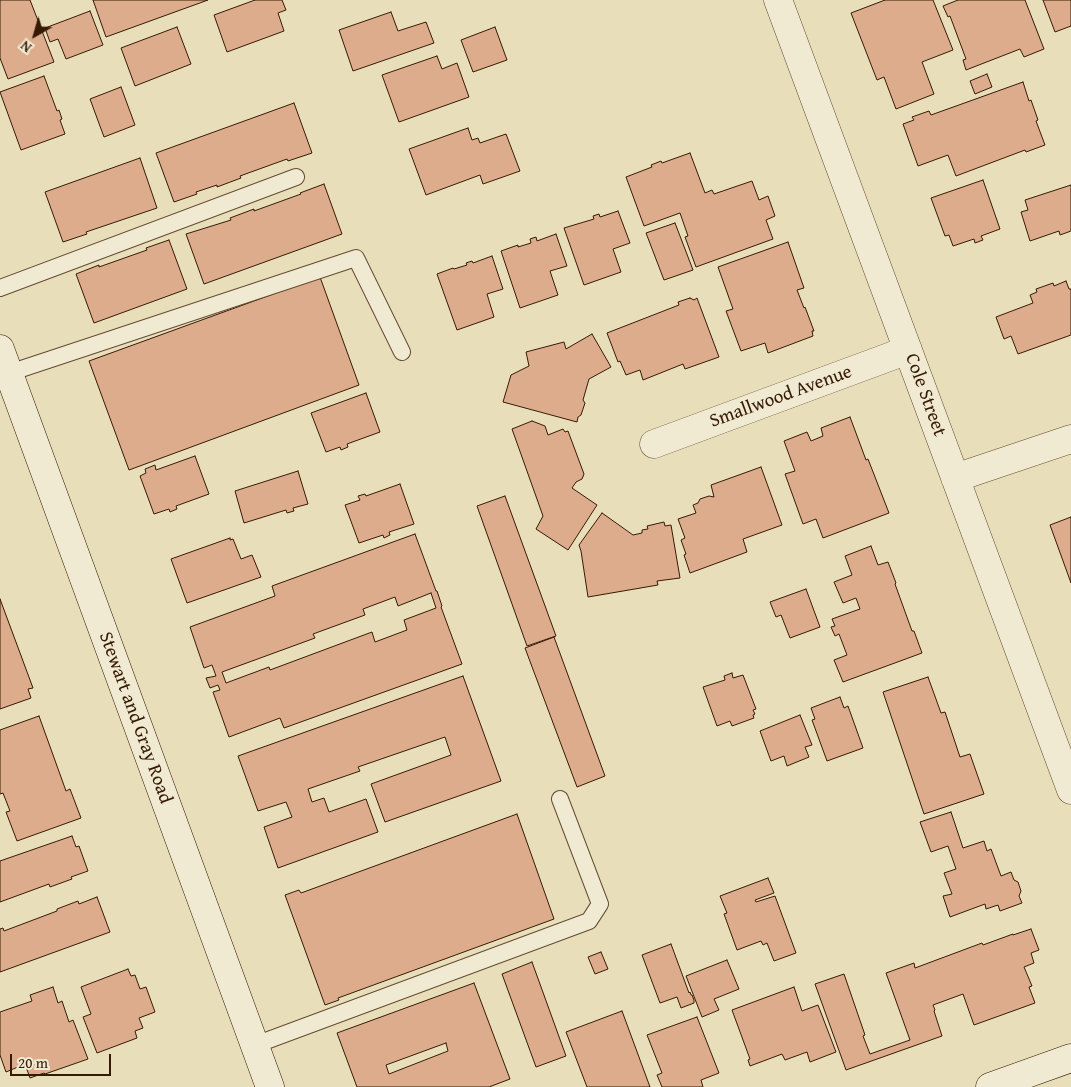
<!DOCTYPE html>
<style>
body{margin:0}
#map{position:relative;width:1071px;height:1087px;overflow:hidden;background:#e9deba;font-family:"Gentium Book Plus",serif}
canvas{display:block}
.north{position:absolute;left:10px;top:10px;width:50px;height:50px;-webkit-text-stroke:4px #f1ead2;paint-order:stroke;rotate:218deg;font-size:14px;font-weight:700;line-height:20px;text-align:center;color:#361a04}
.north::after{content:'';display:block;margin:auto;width:18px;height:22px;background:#361a04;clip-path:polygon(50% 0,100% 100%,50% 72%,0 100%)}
.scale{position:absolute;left:10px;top:1054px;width:101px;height:22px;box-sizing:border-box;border:2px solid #361a04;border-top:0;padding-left:6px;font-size:15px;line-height:18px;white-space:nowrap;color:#361a04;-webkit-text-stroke:4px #f1ead2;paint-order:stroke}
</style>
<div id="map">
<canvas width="1071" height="1087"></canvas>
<div class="north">N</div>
<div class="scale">20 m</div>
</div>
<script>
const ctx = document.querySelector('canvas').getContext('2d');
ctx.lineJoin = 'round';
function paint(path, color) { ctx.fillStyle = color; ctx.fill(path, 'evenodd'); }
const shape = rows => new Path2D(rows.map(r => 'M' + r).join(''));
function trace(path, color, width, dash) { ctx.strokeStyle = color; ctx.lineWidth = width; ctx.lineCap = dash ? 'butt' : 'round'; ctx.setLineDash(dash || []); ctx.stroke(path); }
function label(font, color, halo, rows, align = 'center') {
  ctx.font = font + ' "Gentium Book Plus",serif'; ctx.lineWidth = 5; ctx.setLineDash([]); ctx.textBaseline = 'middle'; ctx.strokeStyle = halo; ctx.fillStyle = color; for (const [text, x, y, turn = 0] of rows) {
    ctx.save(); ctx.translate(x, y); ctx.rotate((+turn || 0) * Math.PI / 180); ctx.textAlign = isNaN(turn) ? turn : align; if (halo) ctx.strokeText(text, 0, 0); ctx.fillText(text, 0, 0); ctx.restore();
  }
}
const building = shape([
 [0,0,30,0,54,62,8,79,0,58,0,0],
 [93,0,208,0,106,37,93,0],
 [255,0,282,0,286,10,278,13,284,31,227,52,214,15,255,0],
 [885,0,933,0,953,50,922,62,934,94,896,109,884,77,877,80,851,13,885,0],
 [958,0,1025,0,1044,49,1024,57,1020,49,966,70,963,60,966,59,950,16,948,17,943,6,958,0],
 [1043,0,1071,0,1071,26,1055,32,1043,0],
 [90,11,103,45,66,59,58,39,50,42,45,28,90,11],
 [391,12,398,31,426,22,434,43,353,71,339,30,391,12],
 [177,27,191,64,135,86,121,48,177,27],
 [495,27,507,60,473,72,461,40,495,27],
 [437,56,442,69,457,63,469,97,399,122,382,75,437,56],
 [987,74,992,87,975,94,970,81,987,74],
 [44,76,57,111,59,110,62,119,60,120,65,134,21,150,0,92,44,76],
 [1023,82,1029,101,1031,100,1038,120,1036,121,1045,145,1026,152,1025,150,956,176,948,155,918,166,903,124,914,120,912,117,929,111,931,115,1023,82],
 [121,87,135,125,104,137,90,99,121,87],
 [294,103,312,153,288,161,287,159,240,176,241,178,217,187,217,185,196,192,197,194,174,202,156,153,294,103],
 [468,128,472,140,478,138,480,143,506,134,520,171,483,184,480,175,426,195,409,149,468,128],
 [690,153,705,193,712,190,714,194,752,181,759,200,768,196,775,216,766,220,773,239,696,267,685,237,688,236,680,213,644,226,626,177,652,167,651,165,661,161,662,163,690,153],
 [140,158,157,208,86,232,87,234,63,242,45,192,140,158],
 [983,180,1000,229,981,236,983,240,975,243,974,239,953,246,949,235,945,236,931,198,983,180],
 [324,184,342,234,204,284,186,234,231,220,230,218,254,209,254,211,301,194,300,193,324,184],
 [1071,185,1071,231,1060,235,1059,231,1030,241,1021,212,1028,210,1025,200,1071,185],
 [618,211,630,243,613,249,621,272,584,285,564,228,594,219,593,216,599,214,600,217,618,211],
 [675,223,693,270,664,280,646,233,675,223],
 [556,234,567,266,550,271,558,295,520,308,501,251,518,245,518,247,531,243,530,239,536,237,537,241,556,234],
 [169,240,187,289,94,323,76,274,99,265,99,267,147,250,146,248,169,240],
 [788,242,804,288,797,290,804,308,805,307,814,331,812,331,813,336,768,353,765,343,741,351,726,311,733,309,718,267,788,242],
 [492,256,503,289,487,294,494,317,457,330,437,274,453,268,454,269,467,265,466,263,472,261,473,263,492,256],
 [320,277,359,385,129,470,89,361,320,277],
 [1066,281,1069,289,1071,289,1071,335,1018,354,1011,336,1004,339,996,317,1033,303,1030,295,1037,292,1036,289,1053,283,1054,286,1066,281],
 [690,298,694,300,697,298,719,357,685,369,683,364,643,380,640,370,626,375,620,361,618,362,607,333,679,305,678,302,690,298],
 [592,334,611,367,589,379,583,400,585,403,581,415,578,417,577,422,503,402,511,375,529,366,526,352,564,342,566,349,592,334],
 [366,393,380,432,347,444,348,447,341,450,340,447,326,452,311,413,366,393],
 [850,417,866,460,868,459,889,513,823,538,816,519,803,524,785,474,795,471,784,441,807,432,811,441,823,436,821,428,850,417],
 [532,421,545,426,548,435,563,429,565,432,568,431,584,474,582,479,576,482,572,488,597,505,568,550,536,529,543,516,512,429,532,421],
 [195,456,209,494,176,506,177,509,170,512,169,509,154,514,140,476,146,473,145,469,155,465,156,470,195,456],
 [761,467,782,525,743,539,747,552,690,573,684,555,686,554,681,540,685,538,678,519,696,513,693,505,698,503,700,499,709,496,714,497,711,485,761,467],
 [298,471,308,504,293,508,294,511,287,513,286,510,244,523,235,491,298,471],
 [400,484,414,524,389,532,390,535,384,538,383,535,359,543,345,505,360,500,358,496,365,494,366,496,400,484],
 [505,496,556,636,527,646,477,506,505,496],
 [602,513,633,535,642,533,642,530,648,529,647,526,664,522,665,526,671,525,680,578,657,581,658,585,588,597,581,551,579,545,602,513],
 [1071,517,1071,583,1050,525,1071,517],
 [415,534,436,591,437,591,442,606,441,607,462,664,284,728,280,718,229,737,213,692,220,690,218,685,210,688,206,678,216,676,212,665,204,668,190,627,275,596,272,586,415,534],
 [431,593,436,608,404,620,407,630,375,642,372,632,270,670,269,667,226,683,222,672,315,638,313,634,365,615,363,609,395,597,398,606,431,593],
 [230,538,230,540,233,539,241,559,252,555,261,577,187,603,171,559,230,538],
 [871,546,878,565,888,562,896,583,895,584,912,631,914,631,922,653,843,682,834,660,847,655,839,634,835,636,831,627,835,626,832,619,860,609,856,598,843,603,834,582,852,575,845,556,871,546],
 [806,589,820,627,790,638,781,615,776,617,770,602,806,589],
 [0,599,33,688,28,689,31,698,0,709,0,599],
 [554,637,605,776,577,787,525,648,554,637],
 [732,673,733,678,743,675,756,709,753,710,755,714,753,715,754,718,732,726,730,721,717,726,703,687,725,680,724,676,732,673],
 [463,676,501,781,385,822,371,784,451,755,445,737,358,767,360,771,308,789,312,802,324,798,329,812,366,799,378,832,278,868,264,827,292,817,286,802,258,811,238,756,463,676],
 [928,677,941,713,945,712,960,757,970,754,984,794,924,814,883,692,928,677],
 [840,697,844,708,848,706,863,748,827,761,812,720,815,719,811,708,840,697],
 [800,715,812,745,805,747,809,757,787,766,784,756,771,761,760,731,800,715],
 [39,716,66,791,70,789,81,818,17,841,6,812,10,811,3,793,0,794,0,730,39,716],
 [951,812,963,848,984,841,987,851,991,849,1001,876,1011,872,1014,880,1018,882,1021,891,1019,896,1022,903,1000,911,998,905,986,909,985,904,950,917,943,896,952,894,944,873,956,869,948,846,931,852,920,822,951,812],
 [517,814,554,919,338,998,339,1000,325,1005,285,895,299,890,301,893,517,814],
 [72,836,76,847,79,846,88,871,71,877,72,879,50,887,49,884,0,902,0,861,72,836],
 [768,878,774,893,755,900,756,902,775,896,796,953,774,961,767,943,763,945,761,941,737,950,724,914,727,913,720,896,768,878],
 [97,897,110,932,0,972,0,929,3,928,4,931,57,911,57,909,78,901,79,904,97,897],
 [1031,929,1039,950,1031,953,1034,963,1024,967,1032,986,1029,987,1035,1003,974,1025,963,994,933,1005,935,1010,934,1011,942,1036,846,1070,815,984,844,974,865,1035,863,1036,870,1054,910,1040,886,973,914,963,915,968,982,943,983,945,1013,934,1013,935,1031,929],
 [671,944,689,993,690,992,691,995,692,995,694,1000,694,1003,681,1008,677,997,660,1003,642,955,671,944],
 [601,952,608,969,595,974,588,957,601,952],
 [727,960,739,989,714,999,719,1010,702,1017,686,976,727,960],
 [532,962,566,1056,536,1067,502,974,532,962],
 [128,969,131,976,135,975,140,989,146,987,155,1012,139,1018,143,1028,135,1031,137,1038,97,1053,83,1017,91,1014,81,987,128,969],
 [474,983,510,1079,489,1087,357,1087,337,1033,474,983],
 [446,1043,448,1051,389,1074,386,1065,446,1043],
 [53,987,58,1003,62,1001,69,1022,73,1020,88,1059,45,1074,44,1073,30,1078,25,1064,6,1072,0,1055,0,1012,32,1001,30,995,53,987],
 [794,987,802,1011,818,1005,836,1052,810,1062,807,1052,785,1060,782,1054,750,1066,748,1060,750,1059,732,1010,794,987],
 [622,1011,650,1087,587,1087,566,1032,622,1011],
 [697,1017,719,1073,701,1080,703,1087,662,1087,657,1075,662,1073,647,1035,697,1017]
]);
paint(building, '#ddac8c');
trace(building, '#361a04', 1);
const lane = shape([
 [0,288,296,177],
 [9,373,356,258,402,352],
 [255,1045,589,921,600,904,560,799]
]);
const street = shape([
 [778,0,1071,790],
 [654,444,908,350],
 [955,478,1071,439]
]);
const secondary = shape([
 [0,349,270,1087],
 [990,1087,1071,1058]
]);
trace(lane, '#634b32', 18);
trace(street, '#634b32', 29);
trace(secondary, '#361a04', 29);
trace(lane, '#f1ead2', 16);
trace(street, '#f1ead2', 28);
trace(secondary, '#f1ead2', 28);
label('19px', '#361a04', '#f1ead2', [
 ["Cole Street",925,395,70],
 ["Smallwood Avenue",781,397,-20],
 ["Stewart and Gray Road",135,718,70]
]);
</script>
